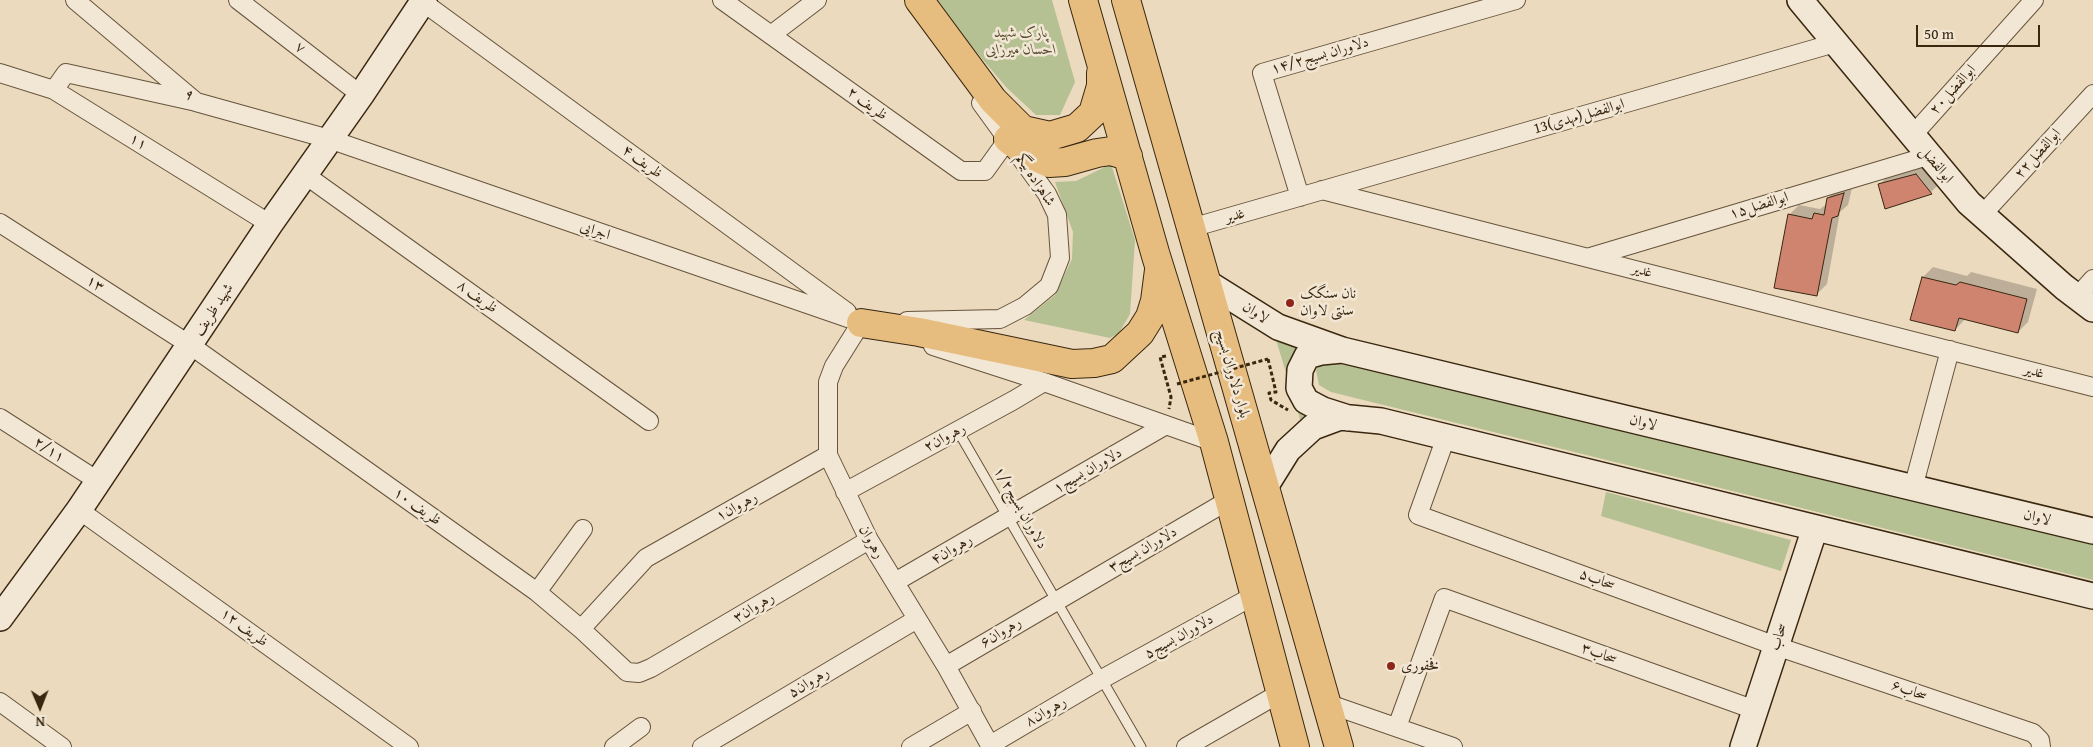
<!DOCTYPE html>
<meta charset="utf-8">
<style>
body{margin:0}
#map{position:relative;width:2093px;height:747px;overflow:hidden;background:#ebdabe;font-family:"Gentium Book Plus",serif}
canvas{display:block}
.north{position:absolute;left:15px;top:682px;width:50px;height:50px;-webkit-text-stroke:4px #f2e7d5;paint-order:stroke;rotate:179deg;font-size:14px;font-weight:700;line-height:20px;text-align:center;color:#392710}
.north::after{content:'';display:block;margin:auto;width:18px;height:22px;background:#392710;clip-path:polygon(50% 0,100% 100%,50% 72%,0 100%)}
.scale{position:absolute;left:1916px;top:25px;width:124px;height:22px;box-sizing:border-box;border:2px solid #392710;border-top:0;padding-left:6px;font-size:15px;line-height:18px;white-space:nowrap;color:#392710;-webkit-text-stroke:4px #f2e7d5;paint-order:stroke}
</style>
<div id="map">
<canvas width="2093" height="747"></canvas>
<div class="north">N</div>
<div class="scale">50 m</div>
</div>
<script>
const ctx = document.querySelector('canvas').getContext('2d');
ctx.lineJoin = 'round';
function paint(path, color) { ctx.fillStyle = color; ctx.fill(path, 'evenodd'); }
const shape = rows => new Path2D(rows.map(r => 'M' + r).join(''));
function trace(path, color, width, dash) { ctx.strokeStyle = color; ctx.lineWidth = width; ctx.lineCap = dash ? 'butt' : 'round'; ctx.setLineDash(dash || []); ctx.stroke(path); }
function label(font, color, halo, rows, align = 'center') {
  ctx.font = font + ' "Gentium Book Plus",Amiri,serif'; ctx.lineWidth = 5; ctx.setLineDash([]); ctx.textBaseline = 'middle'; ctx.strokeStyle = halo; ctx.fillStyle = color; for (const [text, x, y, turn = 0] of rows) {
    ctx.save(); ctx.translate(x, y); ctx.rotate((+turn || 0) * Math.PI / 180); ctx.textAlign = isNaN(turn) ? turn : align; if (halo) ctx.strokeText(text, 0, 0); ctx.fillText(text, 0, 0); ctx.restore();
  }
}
paint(shape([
 [932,0,1052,0,1075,82,1060,115,1036,115,1007,88],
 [1111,164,1135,240,1130,314,1119,333,1110,338,1024,320,1055,295,1072,259,1073,232,1055,182,1076,181],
 [1274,333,1306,345,1297,353,1322,413,1303,429],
 [1341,358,2093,539,2093,580,1331,392,1319,385,1316,370,1324,359],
 [1606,492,1791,540,1781,571,1601,516]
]), '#b5c093');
paint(shape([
 [1926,165,1941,182,1931,192,1917,196,1880,184,1890,174],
 [1853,184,1848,205,1840,212,1827,284,1817,294,1789,215,1799,205,1820,209,1827,204,1828,198,1839,188],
 [1933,267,1967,276,1971,272,2037,289,2028,322,2018,332,1966,318,1955,330,1923,277]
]), '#0003');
const building = shape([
 [1916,174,1932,194,1885,209,1878,184,1916,174],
 [1844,193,1838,216,1832,218,1817,296,1774,288,1788,214,1812,219,1814,213,1824,215,1827,198,1844,193],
 [1922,277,1956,285,1960,282,2027,299,2018,333,1959,318,1955,331,1910,320,1922,277]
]);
paint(building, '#ce846e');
trace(building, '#392710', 1);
const lane = shape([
 [958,431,1141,747]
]);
const street = shape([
 [75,0,196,102,329,139,871,326],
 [238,0,361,95],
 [420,0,847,312],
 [722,0,961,171,985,171,1008,139],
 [771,35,817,0],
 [0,73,54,90,270,224],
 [54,90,66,73,192,101],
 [1912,136,2034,0],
 [304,174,649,421],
 [1322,190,2093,387],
 [1300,197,1262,73,1516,0],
 [1982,215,2093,94],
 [0,223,190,345,537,592,581,629,627,672,639,673,651,668,869,540],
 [1191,228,1835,43],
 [1590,257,1928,156],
 [2077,297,2093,279],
 [907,321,1000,319,1025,306,1049,286,1060,258,1057,215,1047,194,981,103],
 [861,323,834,366,828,382,828,455,869,540,946,666,991,747],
 [933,346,1044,382,1214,442],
 [0,418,98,481],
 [1446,437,1418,515,1776,646,2033,733,2040,740,2041,747],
 [1913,488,1950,350],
 [845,492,1014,400,1044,382],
 [79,510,409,747],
 [895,582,1166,425],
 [537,592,583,529],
 [581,629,646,558,828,455],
 [946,666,1229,500],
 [0,702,62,747],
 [1326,703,1453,747],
 [1397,727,1444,598,1755,710],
 [990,745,1102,679,1255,595],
 [614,747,641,727],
 [702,747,917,619],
 [911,747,972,711],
 [1186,747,1280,693]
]);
const secondary = shape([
 [1800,0,1969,203,2064,287,2093,309],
 [1206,282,1278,327,1342,350,2093,531],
 [1342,350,1321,352,1307,356,1300,370,1299,388,1306,401,1323,410,1348,418],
 [1265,487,1288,450,1313,427,1340,417,1381,421,2093,596],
 [0,618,79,510,270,224,361,95,424,0],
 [1743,747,1815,528]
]);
const primary = shape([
 [919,0,993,100,1023,130,1050,136,1077,128,1093,113,1101,86,1101,73],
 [1083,0,1156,256,1214,442,1295,747],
 [1126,0,1339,747],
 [1008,139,1027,153,1049,163,1065,162,1097,153,1111,151,1128,156],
 [861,323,919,332,1072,364,1094,363,1112,359,1140,333,1150,317,1155,301,1159,270]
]);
trace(lane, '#66543c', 11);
trace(street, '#66543c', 20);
trace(secondary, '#392710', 28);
trace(primary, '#392710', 30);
trace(shape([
 [1166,356,1160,357,1171,397,1169,409],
 [1268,359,1276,392,1269,393,1271,400,1288,410]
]), '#392710', 3, [4, 2.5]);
trace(lane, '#f2e7d5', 9);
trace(street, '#f2e7d5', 18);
trace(secondary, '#f2e7d5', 25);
trace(primary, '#e6bd7f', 28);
trace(shape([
 [1177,384,1268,359]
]), '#392710', 3, [4, 2.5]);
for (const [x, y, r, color] of [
 [1290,303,5,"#8f2418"],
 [1391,666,5,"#8f2418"]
]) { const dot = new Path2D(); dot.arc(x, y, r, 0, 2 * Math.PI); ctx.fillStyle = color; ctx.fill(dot); trace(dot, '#f2e7d5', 2); }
label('italic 15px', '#584d31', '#f2e7d5', [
 ["پارک شهید",1021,33],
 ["احسان میرزایی",1021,50]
]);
label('15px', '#392710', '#f2e7d5', [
 ["۷",300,48,38],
 ["۱۴/۲دلاوران بسیج",1320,56,-16],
 ["ابوالفضل۲۰",1953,90,-48],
 ["۹",189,95,38],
 ["ظریف ۲",867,104,36],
 ["13ابوالفضل(مهدی)",1579,117,-16],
 ["۱۱",138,142,32],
 ["ابوالفضل۲۲",2038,154,-48],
 ["ظریف ۴",642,162,36],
 ["ابوالفضل",1936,165,50],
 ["شاهزاده بیگم",1035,180,57],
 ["ابوالفضل۱۵",1759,206,-17],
 ["غدیر",1235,216,-16],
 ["اجرایی",595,231,19],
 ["غدیر",1642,271,14],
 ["۱۳",95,284,33],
 ["ظریف ۸",477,297,36],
 ["شهید ظریف",214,310,-57],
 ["لاوان",1255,313,33],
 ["غدیر",2034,372,15],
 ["بلوار دلاوران بسیج",1232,374,74],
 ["لاوان",1643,423,14],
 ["رهروان۲",945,438,-28],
 ["۲/۱۱",49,450,33],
 ["دلاوران بسیج۱",1088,471,-30],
 ["ظریف ۱۰",417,507,35],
 ["رهروان۱",737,507,-29],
 ["دلاوران بسیج۱/۲",1020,508,60],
 ["لاوان",2037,518,14],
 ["رهروان",871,542,60],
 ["رهروان۴",952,550,-30],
 ["دلاوران بسیج۳",1143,550,-30],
 ["۵سحاب",1597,580,20],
 ["رهروان۳",754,608,-31],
 ["ظریف ۱۲",244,628,36],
 ["رهروان۶",1001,633,-31],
 ["دلاوران بسیج۵",1179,637,-29],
 ["سحاب",1779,637,-72],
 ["۳سحاب",1599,654,20],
 ["رهروان۵",809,683,-31],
 ["۶سحاب",1909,691,19],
 ["رهروان۸",1046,712,-30]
]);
label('15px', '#392710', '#f2e7d5', [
 ["نان سنگک",1300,294],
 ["سنتی لاوان",1300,311],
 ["فخفوری",1401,666]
], 'left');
</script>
